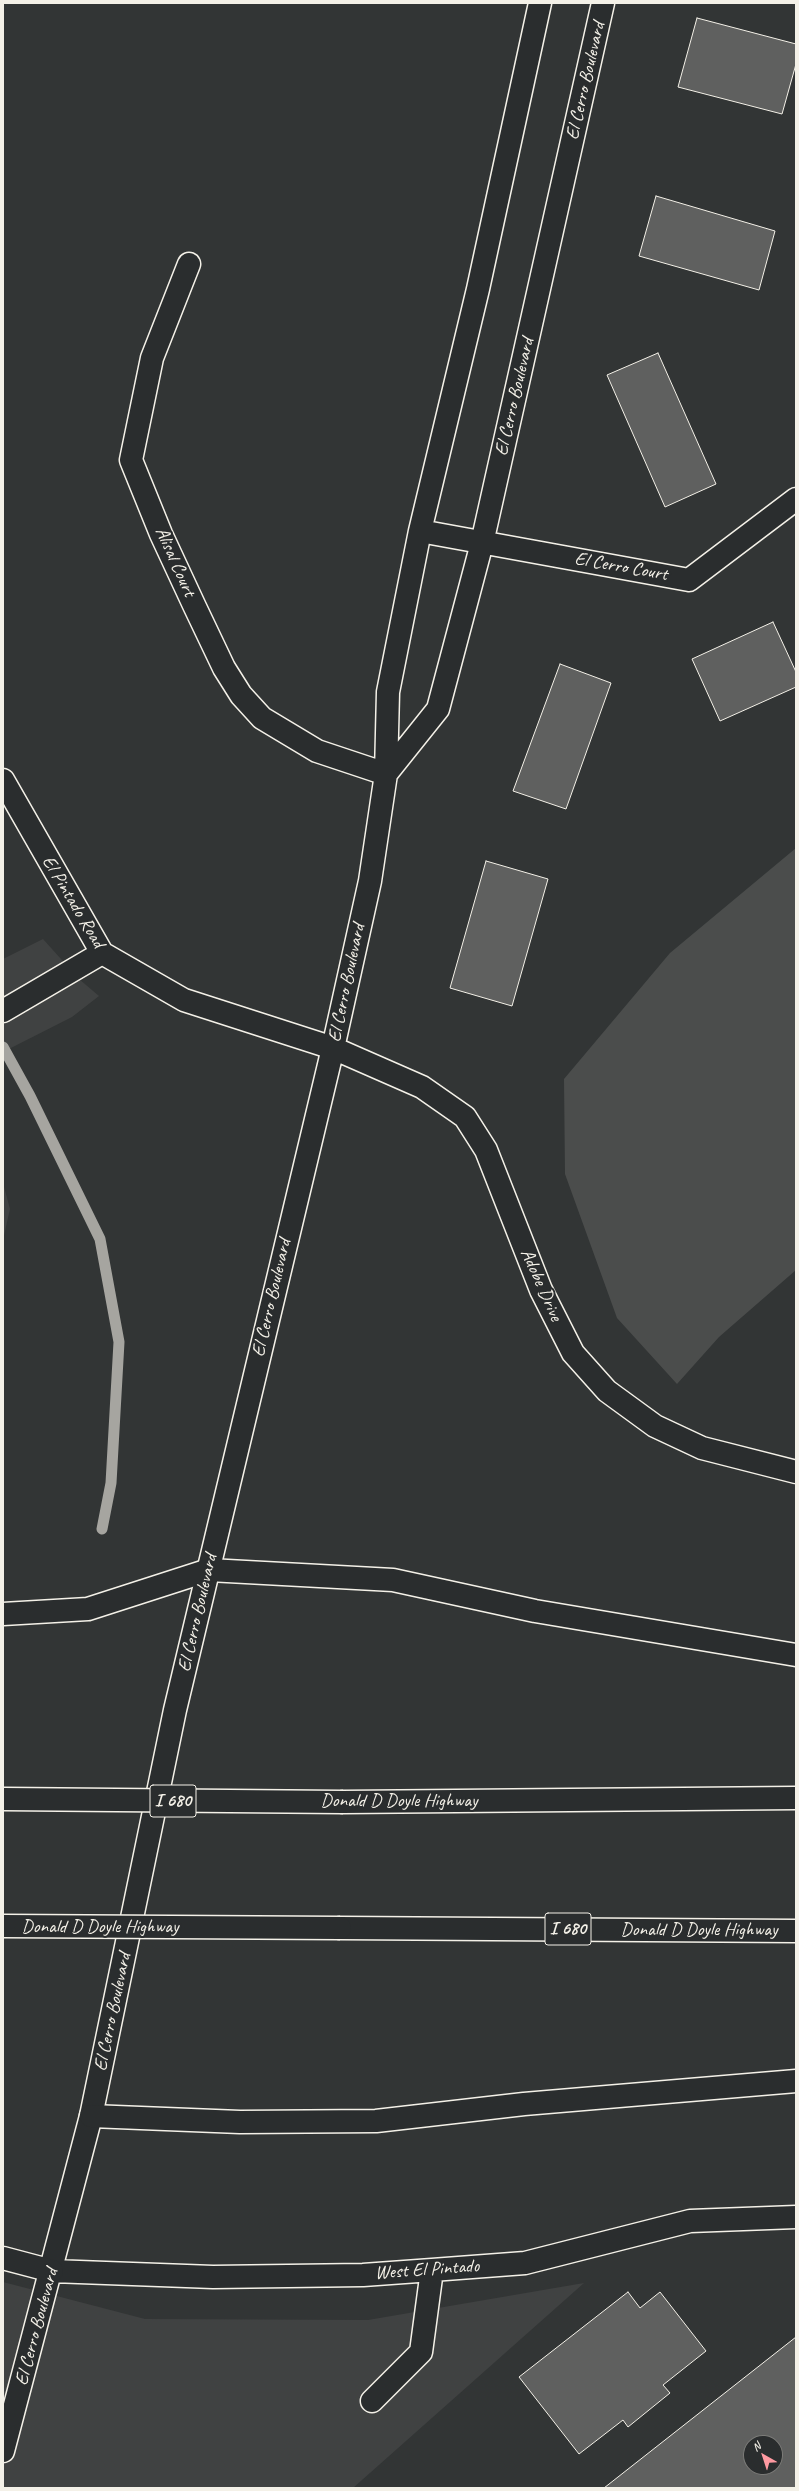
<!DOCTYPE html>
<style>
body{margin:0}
#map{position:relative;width:799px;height:2491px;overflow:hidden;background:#323535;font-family:Caveat,sans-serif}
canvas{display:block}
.frame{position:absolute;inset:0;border:4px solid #f4f1e8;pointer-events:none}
.north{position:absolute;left:743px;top:2435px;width:40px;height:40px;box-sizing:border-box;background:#2a2d2e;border:1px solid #7b7b78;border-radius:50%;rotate:321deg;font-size:11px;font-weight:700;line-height:16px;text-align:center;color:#f4f1e8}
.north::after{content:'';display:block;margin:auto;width:14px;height:18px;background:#ff9aa2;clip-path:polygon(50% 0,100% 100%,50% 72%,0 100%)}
</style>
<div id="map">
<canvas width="799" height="2491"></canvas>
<div class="frame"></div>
<div class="north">N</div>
</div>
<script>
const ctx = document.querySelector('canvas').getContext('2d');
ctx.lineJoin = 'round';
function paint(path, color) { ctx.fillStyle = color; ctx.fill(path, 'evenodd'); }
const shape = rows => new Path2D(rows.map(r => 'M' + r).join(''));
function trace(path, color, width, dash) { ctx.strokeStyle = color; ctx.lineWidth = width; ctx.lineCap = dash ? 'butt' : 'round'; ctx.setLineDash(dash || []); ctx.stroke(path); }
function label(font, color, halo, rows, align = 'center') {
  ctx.font = font + ' Caveat,sans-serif'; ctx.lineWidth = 4; ctx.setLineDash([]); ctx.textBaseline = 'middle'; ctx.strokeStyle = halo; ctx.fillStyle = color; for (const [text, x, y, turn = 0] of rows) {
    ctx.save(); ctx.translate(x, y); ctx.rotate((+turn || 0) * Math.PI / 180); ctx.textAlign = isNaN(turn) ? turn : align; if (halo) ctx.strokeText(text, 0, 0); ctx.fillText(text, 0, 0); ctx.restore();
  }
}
paint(shape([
 [43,939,79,979,99,996,72,1017,3,1052,3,959],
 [3,1183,10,1209,3,1240],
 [3,2282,145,2319,368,2320,584,2283,353,2488,3,2488]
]), '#404242');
paint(shape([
 [796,848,796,1270,719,1337,677,1384,617,1318,565,1174,564,1079,670,953]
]), '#4b4d4c');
trace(shape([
 [3,1047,30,1096,100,1239,119,1342,111,1483,102,1529]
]), '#a6a5a0', 11);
const building = shape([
 [697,18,796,44,796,64,782,114,678,87,697,18],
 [656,196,775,231,759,290,639,256,656,196],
 [658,353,716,484,665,507,607,375,658,353],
 [773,622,796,672,796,687,720,721,692,659,773,622],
 [560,664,611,683,566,809,513,791,560,664],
 [486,861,548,879,512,1006,450,988,486,861],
 [628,2292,640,2308,660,2292,706,2351,663,2385,670,2393,628,2427,623,2420,579,2454,519,2377,628,2292],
 [796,2337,796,2488,604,2488,796,2337],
 [751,2443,775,2443,775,2467,751,2467,751,2443]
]);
paint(building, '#5f605f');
trace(building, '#f4f1e8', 1);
const minor = shape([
 [189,264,152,358,131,460,161,534,194,605,224,668,241,695,262,718,317,751,386,774],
 [420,531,689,580,796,499],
 [386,774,438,709,482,543,603,3],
 [3,780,102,953,184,1000,333,1048,422,1087,465,1117,486,1150,541,1290,573,1353,607,1391,655,1426,702,1448,796,1472],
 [3,1011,102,953],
 [52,2271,213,2277,363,2275,432,2270,525,2263,690,2221,796,2217],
 [372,2401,421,2352,432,2270],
 [3,2451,91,2116,175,1710,333,1048,370,881,386,774,388,692,420,531,478,289,540,3]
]);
const highway = shape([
 [3,1614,88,1609,209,1570,393,1580,535,1611,796,1655],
 [343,1802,796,1798],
 [340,1928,796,1931],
 [91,2116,240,2122,376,2121,524,2104,796,2081],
 [3,2258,52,2271]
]);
trace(minor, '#f4f1e8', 25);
trace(highway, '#f4f1e8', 25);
trace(minor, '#2a2d2e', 22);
trace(highway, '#2a2d2e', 22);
const highwayBridge = shape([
 [3,1799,343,1802],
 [3,1926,340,1928]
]);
trace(highwayBridge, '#f4f1e8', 25, []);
trace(highwayBridge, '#2a2d2e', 22);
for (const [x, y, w] of [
 [173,1801,46],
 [568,1929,46]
]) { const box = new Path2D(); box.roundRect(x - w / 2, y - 16, w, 32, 3); ctx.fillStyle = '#2a2d2e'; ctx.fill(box); trace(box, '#f4f1e8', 1); }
label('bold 18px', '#f4f1e8', null, [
 ["I 680",173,1801],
 ["I 680",568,1929]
]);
label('19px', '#f4f1e8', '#2a2d2e', [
 ["El Cerro Boulevard",586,81,-77],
 ["El Cerro Boulevard",515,397,-77],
 ["Alisal Court",175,562,66],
 ["El Cerro Court",621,567,10],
 ["El Pintado Road",73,902,59],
 ["El Cerro Boulevard",347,983,-78],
 ["Adobe Drive",541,1285,66],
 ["El Cerro Boulevard",272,1298,-77],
 ["El Cerro Boulevard",198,1613,-77],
 ["Donald D Doyle Highway",399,1801],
 ["Donald D Doyle Highway",100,1927],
 ["Donald D Doyle Highway",699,1930],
 ["El Cerro Boulevard",113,2012,-78],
 ["West El Pintado",427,2270,-4],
 ["El Cerro Boulevard",37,2327,-75]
]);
</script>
